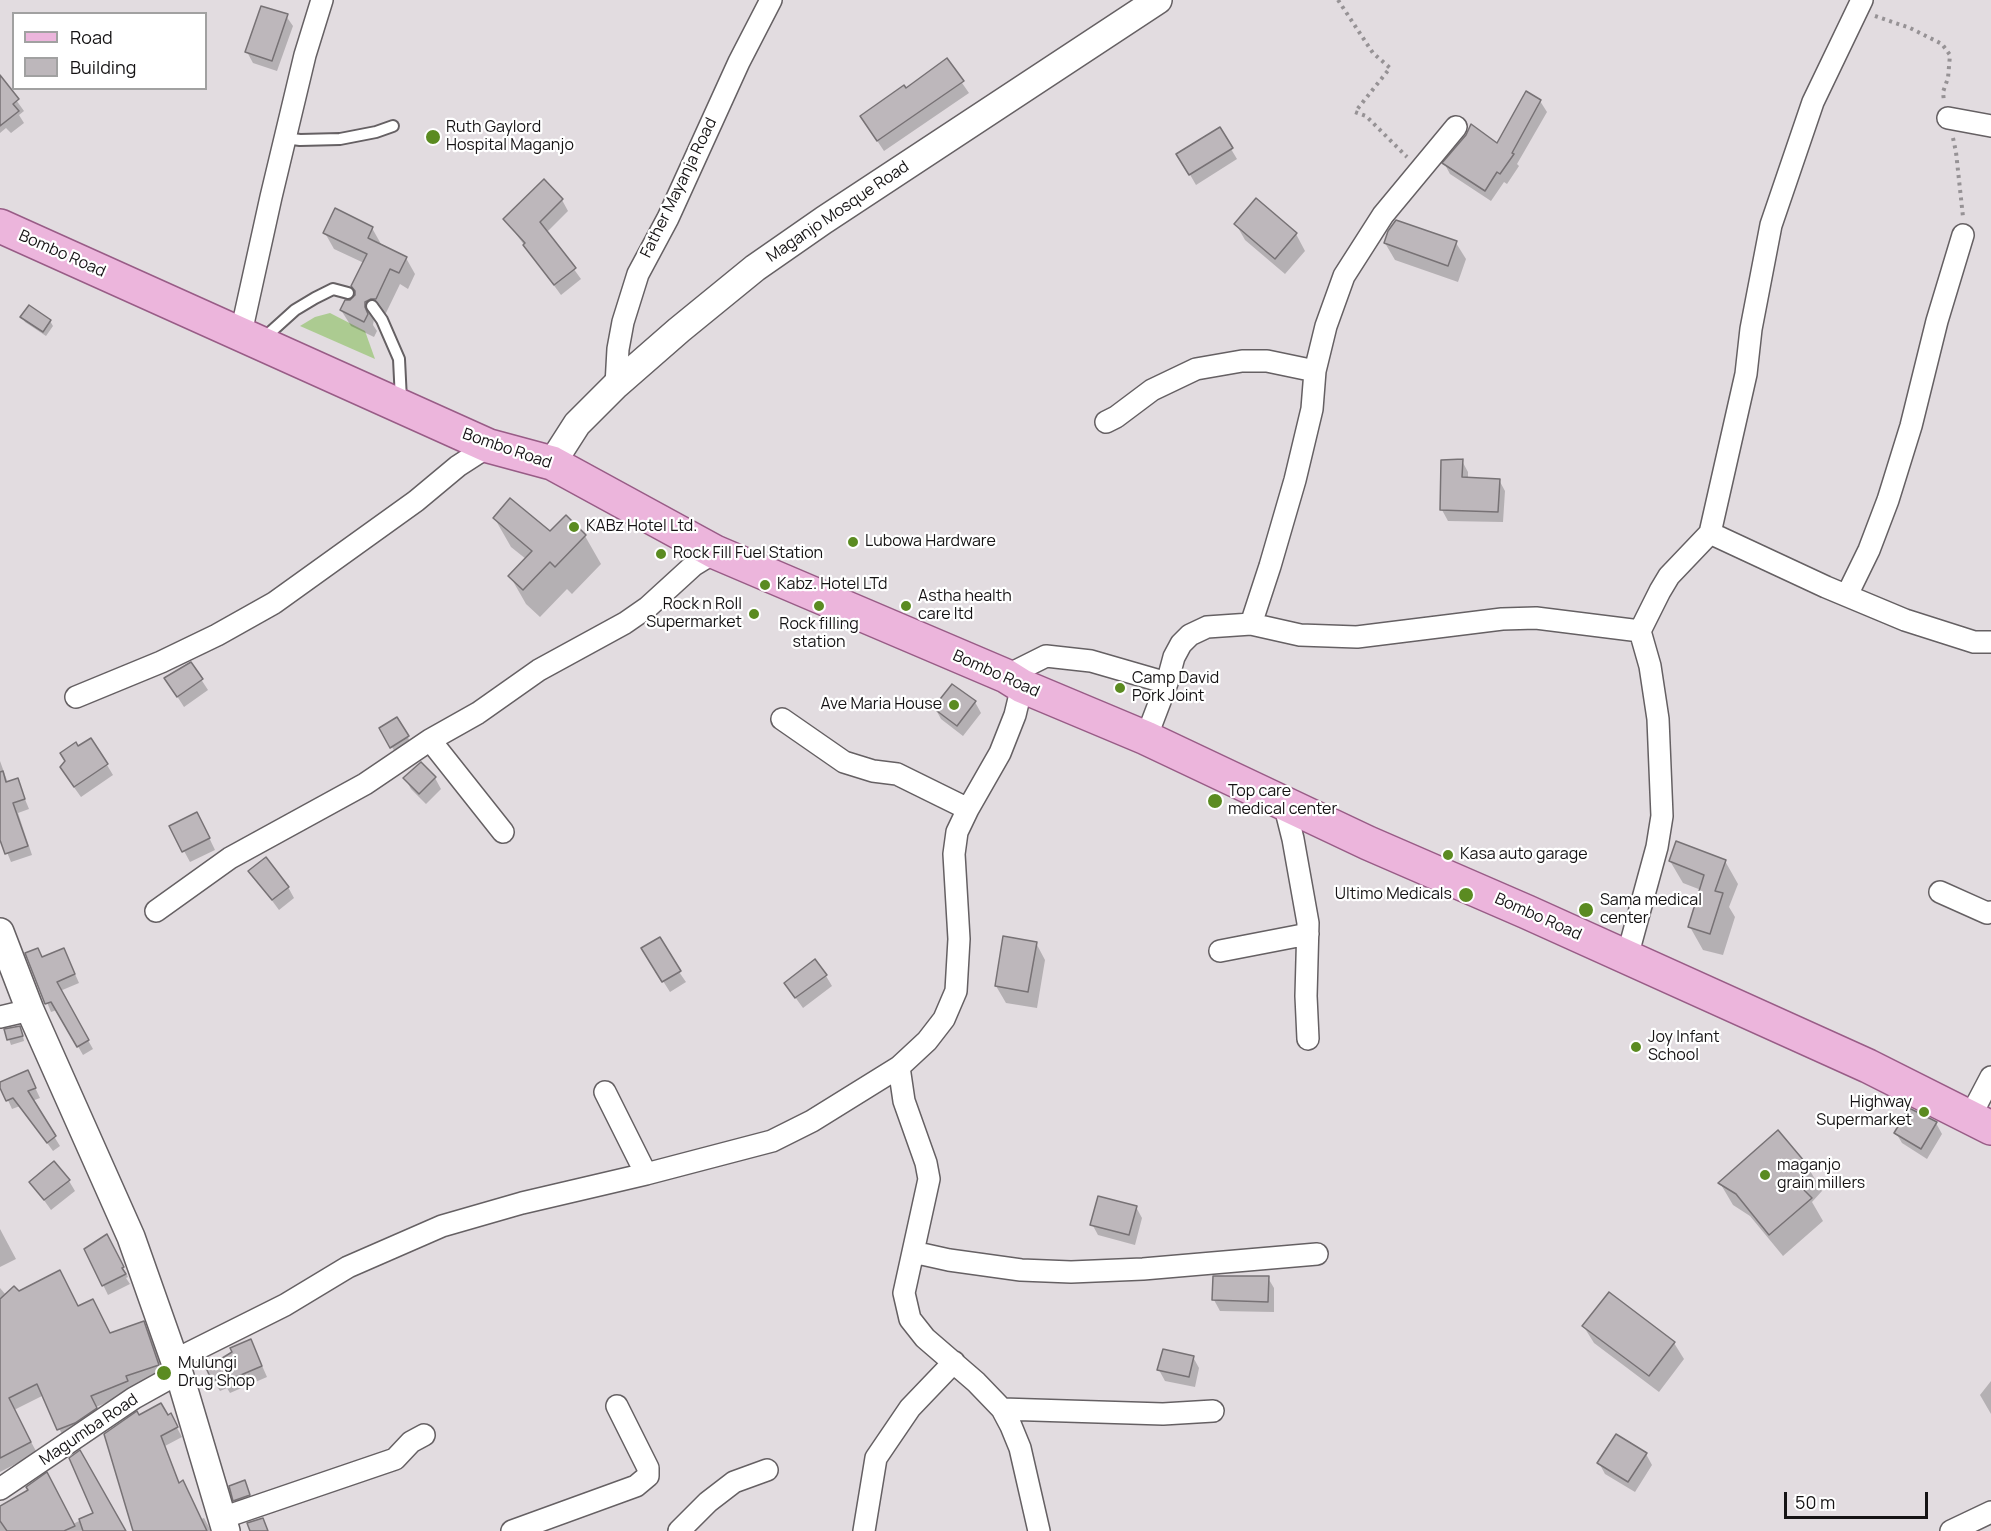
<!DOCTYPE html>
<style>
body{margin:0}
#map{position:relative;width:1991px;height:1531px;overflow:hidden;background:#e2dce0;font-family:Manrope,sans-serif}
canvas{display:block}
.legend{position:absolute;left:12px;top:12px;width:195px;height:78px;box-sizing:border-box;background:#fff;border:2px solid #a1a1a1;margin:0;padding:8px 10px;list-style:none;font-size:18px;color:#151314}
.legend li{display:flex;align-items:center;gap:12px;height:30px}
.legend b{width:30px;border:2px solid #a1a1a1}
.scale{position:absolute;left:1784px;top:1492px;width:144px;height:27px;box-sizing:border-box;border:3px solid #151314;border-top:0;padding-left:8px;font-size:18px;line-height:21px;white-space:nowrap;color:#151314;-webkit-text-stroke:4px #fff;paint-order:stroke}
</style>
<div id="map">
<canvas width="1991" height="1531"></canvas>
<ul class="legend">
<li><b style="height:8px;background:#ecb5dc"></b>Road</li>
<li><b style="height:16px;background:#bdb7bb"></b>Building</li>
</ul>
<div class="scale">50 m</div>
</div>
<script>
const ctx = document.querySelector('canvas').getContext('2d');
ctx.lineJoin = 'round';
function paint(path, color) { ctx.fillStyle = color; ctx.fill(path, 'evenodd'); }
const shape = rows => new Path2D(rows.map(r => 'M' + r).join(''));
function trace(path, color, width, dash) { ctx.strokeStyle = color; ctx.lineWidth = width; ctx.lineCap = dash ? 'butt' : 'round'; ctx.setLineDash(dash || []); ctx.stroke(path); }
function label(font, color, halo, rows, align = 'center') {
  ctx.font = font + ' Manrope,sans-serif'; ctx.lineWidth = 4.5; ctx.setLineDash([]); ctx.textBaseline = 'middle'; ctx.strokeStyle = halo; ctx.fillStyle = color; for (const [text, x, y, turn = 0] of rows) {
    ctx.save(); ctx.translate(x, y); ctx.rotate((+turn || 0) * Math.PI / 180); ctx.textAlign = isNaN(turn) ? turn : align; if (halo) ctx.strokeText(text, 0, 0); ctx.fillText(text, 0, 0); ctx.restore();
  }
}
paint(shape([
 [330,313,365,331,375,359,300,326,315,317]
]), '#accb91');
paint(shape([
 [286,16,293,26,277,71,253,63,247,52],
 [946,60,969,93,884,151,868,127],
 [4,83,24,111,19,115,24,123,11,133,6,128,0,133,0,86],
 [1540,101,1547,112,1517,164,1519,166,1507,184,1504,182,1491,201,1450,174,1444,163,1497,145],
 [1219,129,1237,159,1196,185,1178,154],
 [544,181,562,200,568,211,547,232,581,279,561,295,505,219],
 [1236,224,1296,234,1305,251,1285,274,1245,240],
 [372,228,381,244,380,246,406,258,415,274,408,289,400,284,385,315,380,314,374,319,373,325,377,331,374,337,351,326,341,310,357,296,364,263,334,249,325,233],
 [1385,243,1456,243,1466,259,1458,282,1395,260],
 [22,317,50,321,53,326,46,336,25,322],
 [1462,461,1468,472,1468,479,1499,480,1505,491,1503,522,1448,521,1442,510],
 [566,517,585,536,601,564,572,594,567,589,540,617,526,604,510,576,526,559,511,547,495,519,550,533],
 [191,664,208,690,184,707,173,690],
 [975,702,981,713,963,736,941,719,935,708],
 [397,719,414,748,398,757,381,729],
 [0,761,8,783,17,780,29,809,18,813,32,855,11,862,0,835],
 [107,765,113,775,81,797,68,779],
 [405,778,435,778,441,789,426,804,411,789],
 [203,825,215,850,190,862,171,827],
 [1670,861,1725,861,1738,884,1729,907,1735,917,1723,955,1703,950,1690,927,1701,890,1683,883],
 [250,871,288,887,294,898,279,910],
 [1036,943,1045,960,1037,1008,1006,1003,996,986],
 [27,954,43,959,68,958,79,983,60,991,93,1049,83,1055,57,1010,51,1012],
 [649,959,679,972,686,982,670,992],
 [826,976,832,986,803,1008,785,983],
 [6,1030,22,1032,24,1041,11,1045],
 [32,1081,40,1098,32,1101,60,1146,53,1151,20,1106,12,1109,0,1083],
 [1936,1123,1942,1134,1927,1159,1902,1143,1896,1133],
 [1809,1169,1822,1191,1812,1202,1823,1221,1783,1256,1750,1216,1733,1205,1720,1183],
 [69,1181,75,1191,51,1210,31,1182],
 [1136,1207,1142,1218,1135,1245,1098,1235,1092,1224],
 [0,1229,16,1259,0,1267],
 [106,1237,128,1277,126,1278,130,1284,108,1295,86,1250],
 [1268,1278,1274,1288,1274,1312,1220,1311,1214,1300],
 [0,1288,6,1295,19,1293,78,1308,110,1335,143,1323,150,1334,165,1376,133,1392,96,1407,102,1420,65,1441,44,1395,14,1410,37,1453,0,1472],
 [1584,1327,1674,1343,1684,1359,1659,1392,1594,1343],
 [256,1352,267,1377,230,1393,227,1388,220,1391,213,1380],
 [1193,1357,1199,1368,1195,1387,1165,1381,1159,1370],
 [1991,1381,1991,1414,1980,1395],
 [170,1415,182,1437,165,1446,179,1484,201,1519,204,1518,211,1531,135,1531,139,1417],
 [1646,1454,1652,1465,1635,1492,1605,1474,1599,1463],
 [244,1482,255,1506,241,1511,235,1500],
 [0,1509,73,1524,95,1513,124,1531,0,1531]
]), '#0003');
const building = shape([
 [261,6,288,14,272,61,245,52,261,6],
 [947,58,964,81,877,141,860,116,904,85,906,88,947,58],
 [0,75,19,99,13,104,19,111,0,126,0,75],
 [1526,91,1541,100,1512,153,1514,154,1500,174,1497,172,1485,191,1442,163,1466,135,1471,124,1497,143,1526,91],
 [1220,127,1233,148,1189,175,1176,154,1220,127],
 [544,179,563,199,540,222,576,268,554,285,523,245,525,243,503,219,544,179],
 [1256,198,1297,233,1275,259,1234,224,1256,198],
 [335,208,373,227,368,238,407,257,399,273,390,269,376,299,371,299,365,302,365,307,368,314,364,322,340,310,345,300,350,300,355,295,355,291,351,286,367,254,323,233,335,208],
 [1396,220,1457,241,1448,266,1384,243,1388,231,1396,220],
 [29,305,51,320,43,332,20,317,29,305],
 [1463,459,1462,477,1500,479,1498,512,1440,510,1441,460,1463,459],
 [510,498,550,531,566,515,586,535,555,567,550,562,523,590,508,576,532,551,493,518,510,498],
 [191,662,203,679,177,697,164,678,191,662],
 [952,684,976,701,957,726,933,708,952,684],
 [397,717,409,736,390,748,379,728,397,717],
 [91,738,108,764,74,787,60,767,65,761,60,753,76,742,78,746,91,738],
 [421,762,436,777,419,794,403,778,421,762],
 [3,771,6,782,18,778,25,799,13,803,28,846,5,854,0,840,0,772,3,771],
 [197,812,210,838,182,852,169,826,197,812],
 [1676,841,1726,860,1715,891,1723,893,1710,934,1688,927,1704,875,1669,861,1676,841],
 [266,857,289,887,272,900,248,871,266,857],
 [1003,936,1037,942,1028,992,995,986,1003,936],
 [660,937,681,971,662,982,641,948,660,937],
 [38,948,42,957,64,948,75,974,57,982,89,1040,77,1047,51,1002,45,1004,25,953,38,948],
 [815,959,827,975,795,998,784,983,815,959],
 [20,1026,23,1036,7,1040,4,1029,20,1026],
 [28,1070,36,1088,28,1091,56,1136,47,1143,13,1098,6,1101,0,1088,0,1082,28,1070],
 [1909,1108,1937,1122,1921,1149,1894,1133,1909,1108],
 [1778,1130,1810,1168,1796,1182,1812,1198,1769,1235,1736,1194,1718,1183,1778,1130],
 [54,1161,70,1180,44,1200,29,1182,54,1161],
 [1098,1196,1137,1206,1129,1235,1090,1225,1098,1196],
 [107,1234,124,1267,122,1268,126,1274,102,1286,84,1249,107,1234],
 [60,1270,78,1306,93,1299,110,1333,144,1321,159,1365,126,1376,128,1381,91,1396,97,1408,75,1423,57,1430,37,1384,9,1398,31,1442,0,1458,0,1299,14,1286,19,1291,60,1270],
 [1213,1276,1269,1276,1268,1302,1212,1300,1213,1276],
 [1609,1292,1675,1342,1649,1376,1582,1326,1609,1292],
 [251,1339,262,1366,222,1383,220,1378,212,1381,206,1368,232,1352,230,1348,251,1339],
 [1163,1349,1194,1356,1189,1377,1157,1370,1163,1349],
 [161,1403,168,1415,171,1413,178,1427,161,1436,179,1483,183,1480,207,1531,133,1531,104,1434,137,1411,139,1415,161,1403],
 [1616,1434,1647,1453,1628,1482,1597,1463,1616,1434],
 [80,1450,126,1531,83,1531,79,1519,93,1513,69,1458,80,1450],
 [47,1472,75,1526,64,1531,7,1531,0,1521,0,1506,28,1490,26,1487,47,1472],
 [245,1480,250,1495,233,1501,229,1486,245,1480],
 [263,1518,268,1531,250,1531,247,1523,263,1518]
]);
paint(building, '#bdb7bb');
trace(building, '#777275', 1.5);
const service = shape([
 [285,138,300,140,340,139,376,132,393,126],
 [372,306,382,320,399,359,401,400],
 [264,338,295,310,315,298,333,289,348,293]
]);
const minor = shape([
 [1948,118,1991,126],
 [241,333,271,197,305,55,322,0],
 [616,385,618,349,623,322,638,274,668,218,739,62,771,0],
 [1106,422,1116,417,1152,390,1196,369,1242,361,1267,361,1315,371],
 [1710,533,1826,587,1905,620,1974,642,1991,642],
 [1847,595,1869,550,1888,500,1911,426,1937,321,1963,235],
 [1251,624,1270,566,1295,480,1312,409,1315,371,1326,326,1344,276,1383,215,1456,127],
 [1006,676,1046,656,1091,661,1167,683],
 [1022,686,1015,715,1000,753,968,809,957,832,954,854,959,939,956,991,944,1019,927,1041,899,1067,904,1101,926,1163,929,1179,904,1293,910,1319,925,1338,976,1382,1002,1409,1011,1426,1020,1448,1039,1531],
 [76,697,161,662,217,635,274,603,416,501,458,466,489,446],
 [782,719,844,762,873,771,897,774,968,809],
 [1146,738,1167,683,1174,657,1181,644,1190,635,1207,627,1251,624,1300,635,1357,637,1502,619,1536,618,1640,631],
 [430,740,503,832],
 [1284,803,1293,839,1308,923,1306,996,1308,1039],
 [1940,892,1987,913,1991,912],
 [156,911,230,858,365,784,430,740,478,713,539,670,625,623,648,607,694,565,715,552],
 [1220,951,1308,934],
 [1627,957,1657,847,1662,816,1658,719,1650,666,1640,631,1660,591,1669,576,1710,533,1746,374,1751,329,1771,225,1813,102,1862,0],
 [0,1017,30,1010],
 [605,1092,646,1174],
 [1970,1117,1991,1077],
 [913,1252,949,1260,1021,1270,1071,1272,1143,1269,1317,1254],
 [173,1361,285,1305,348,1267,442,1226,522,1203,646,1174,772,1141,812,1121,899,1067],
 [1002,1409,1163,1414,1213,1411],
 [0,1489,134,1398,179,1373],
 [222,1518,395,1459,411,1442,424,1435],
 [512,1531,636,1486,648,1476,648,1468,617,1406],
 [679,1531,708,1502,734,1482,767,1470],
 [864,1531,876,1458,910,1408,954,1362],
 [1951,1531,1991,1512]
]);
const tertiary = shape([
 [552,463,577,424,616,385,679,330,755,268,824,220,1158,0],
 [0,932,30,1010,131,1237,179,1373,226,1531]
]);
const primary = shape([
 [0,226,489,446,552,463,715,552,1006,676,1022,686,1146,738,1368,843,1527,912,1868,1066,1991,1128]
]);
trace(service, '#656063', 14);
trace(minor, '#656063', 24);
trace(tertiary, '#656063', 30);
trace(primary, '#985c86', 36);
trace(shape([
 [1338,0,1373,53,1390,68,1355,112,1366,116,1407,157],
 [1875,16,1910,28,1942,44,1950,55,1948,78,1943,92,1944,102],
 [1953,138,1956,152,1963,217]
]), '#969295', 4, [3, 4.5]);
trace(service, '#fff', 10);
trace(minor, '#fff', 21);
trace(tertiary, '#fff', 27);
trace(primary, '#ecb5dc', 33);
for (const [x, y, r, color] of [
 [433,137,8,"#5b8b21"],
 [574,527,6,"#5b8b21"],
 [853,542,6,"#5b8b21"],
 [661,554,6,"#5b8b21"],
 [765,585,6,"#5b8b21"],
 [819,606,6,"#5b8b21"],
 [906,606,6,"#5b8b21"],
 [754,614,6,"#5b8b21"],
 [1120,688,6,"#5b8b21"],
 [954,705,6,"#5b8b21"],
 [1215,801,8,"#5b8b21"],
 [1448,855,6,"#5b8b21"],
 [1466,895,8,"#5b8b21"],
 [1586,910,8,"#5b8b21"],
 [1636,1047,6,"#5b8b21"],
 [1924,1112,6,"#5b8b21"],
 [1765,1175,6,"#5b8b21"],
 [164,1373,8,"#5b8b21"]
]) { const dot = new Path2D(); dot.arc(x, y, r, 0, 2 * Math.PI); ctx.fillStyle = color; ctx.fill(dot); trace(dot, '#fff', 2); }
label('16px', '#151314', '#fff', [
 ["Ruth Gaylord",446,128],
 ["Hospital Maganjo",446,146],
 ["KABz Hotel Ltd.",586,527],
 ["Lubowa Hardware",865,542],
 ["Rock Fill Fuel Station",673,554],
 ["Kabz. Hotel LTd",777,585],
 ["Astha health",918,597],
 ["care ltd",918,615],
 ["Rock n Roll",742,605,"right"],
 ["Supermarket",742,623,"right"],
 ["Rock filling",819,625,"center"],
 ["station",819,643,"center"],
 ["Camp David",1132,679],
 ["Pork Joint",1132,697],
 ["Ave Maria House",942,705,"right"],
 ["Top care",1228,792],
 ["medical center",1228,810],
 ["Kasa auto garage",1460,855],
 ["Ultimo Medicals",1452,895,"right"],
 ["Sama medical",1600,901],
 ["center",1600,919],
 ["Joy Infant",1648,1038],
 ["School",1648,1056],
 ["Highway",1912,1103,"right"],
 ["Supermarket",1912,1121,"right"],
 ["maganjo",1777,1166],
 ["grain millers",1777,1184],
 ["Mulungi",178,1364],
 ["Drug Shop",178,1382]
], 'left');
label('16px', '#151314', '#fff', [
 ["Father Mayanja Road",679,188,-64],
 ["Maganjo Mosque Road",838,212,-34],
 ["Bombo Road",62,254,24],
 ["Bombo Road",507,449,19],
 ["Bombo Road",996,674,24],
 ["Bombo Road",1538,917,24],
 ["Magumba Road",89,1430,-34]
]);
</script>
